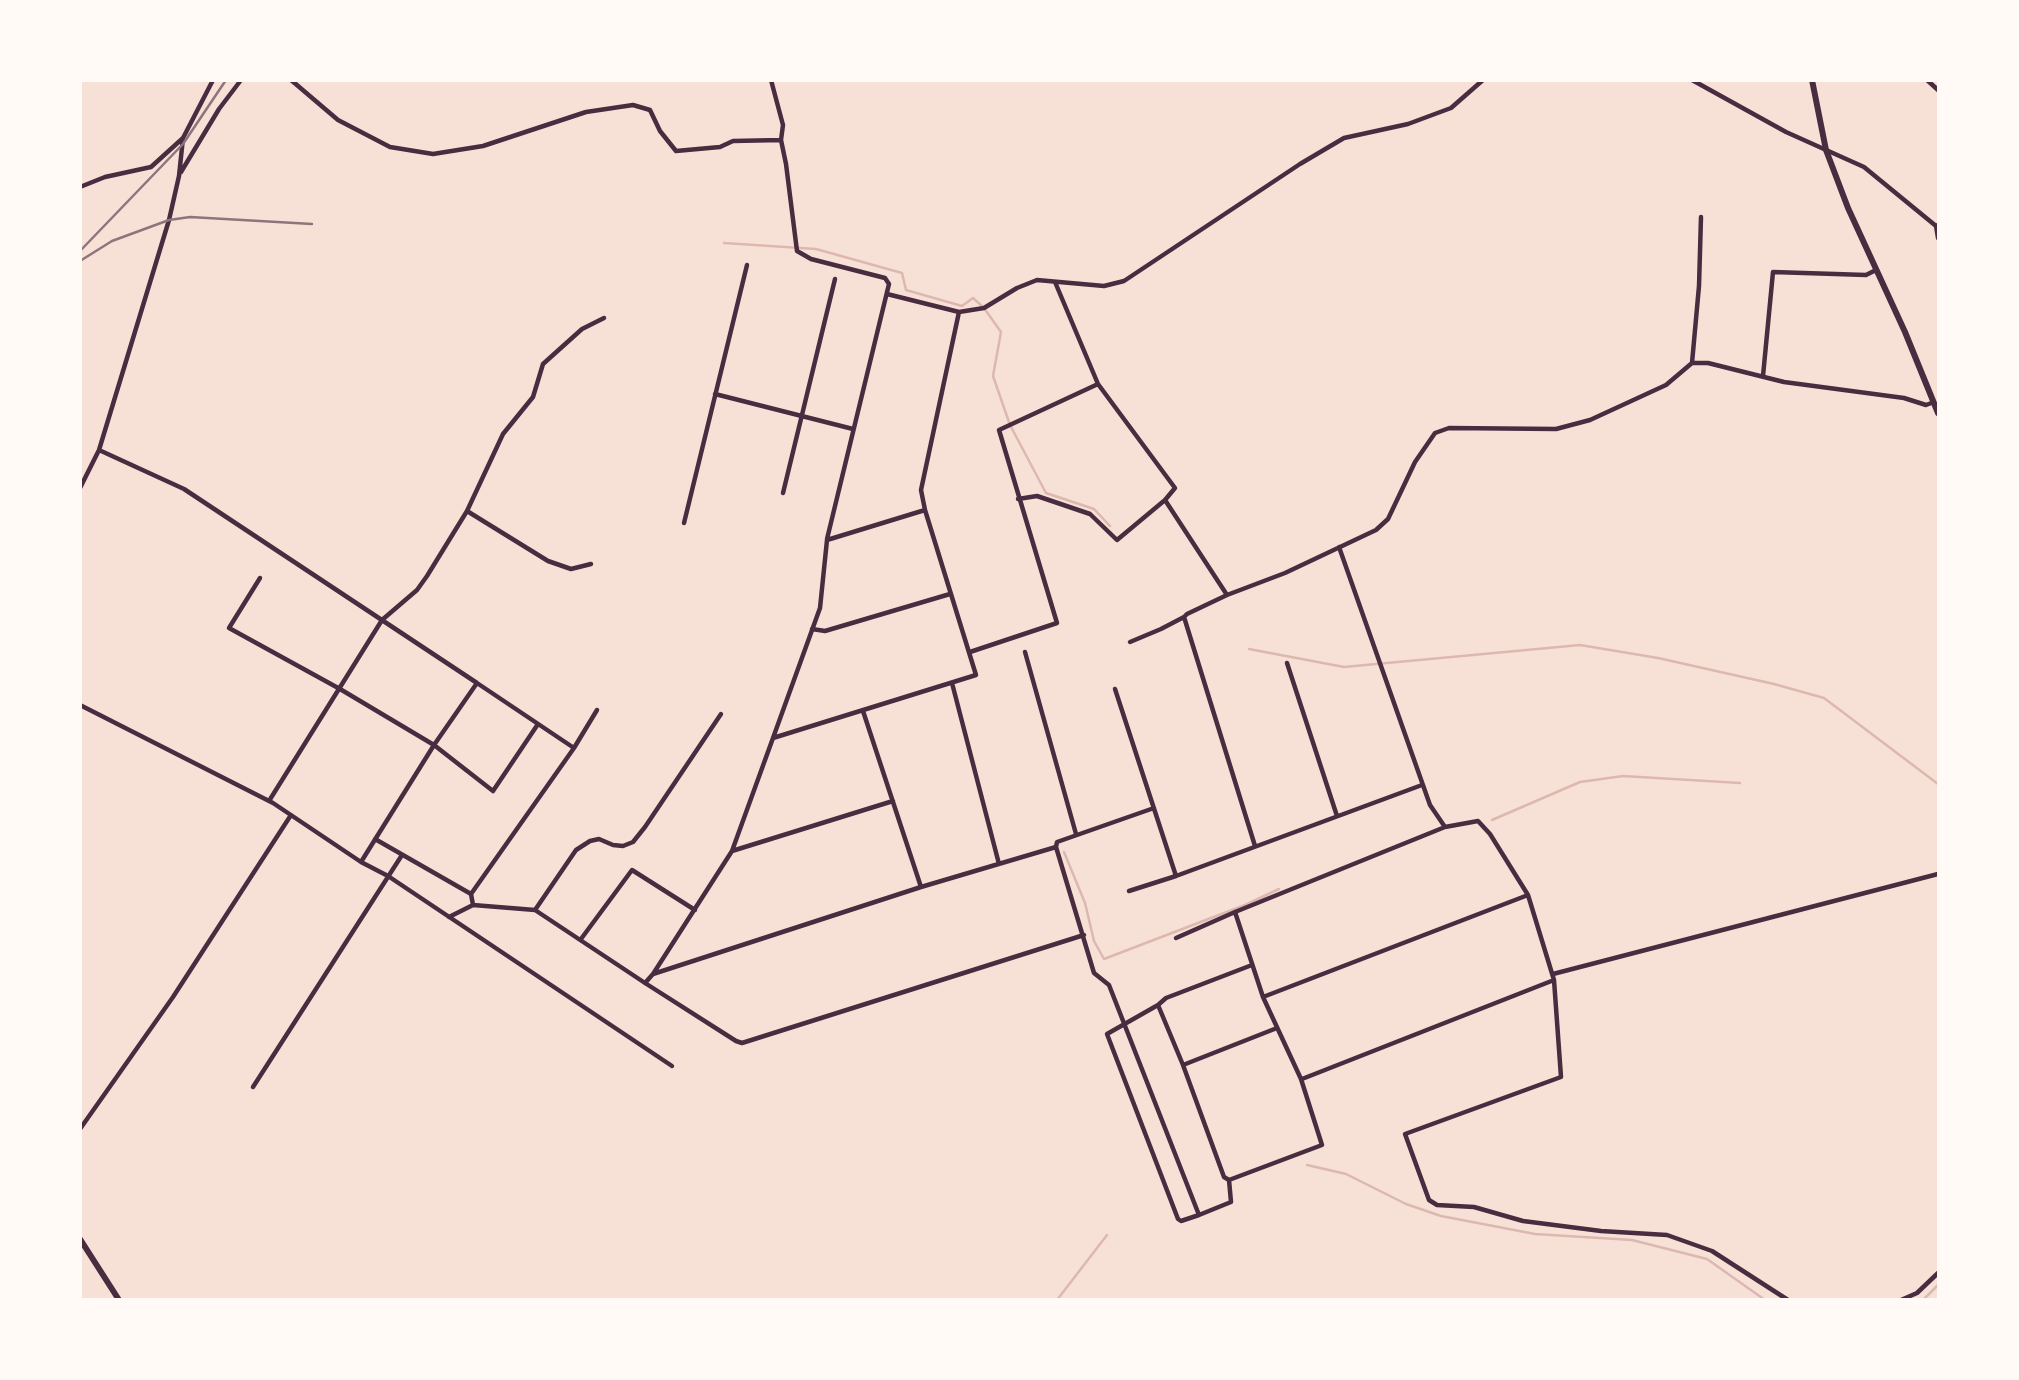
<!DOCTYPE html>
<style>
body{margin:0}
#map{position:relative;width:2019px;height:1380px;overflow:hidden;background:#f7e1d7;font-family:"IBM Plex Sans",sans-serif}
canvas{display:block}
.frame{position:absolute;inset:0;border:82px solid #fffaf5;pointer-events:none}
</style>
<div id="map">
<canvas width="2019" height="1380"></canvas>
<div class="frame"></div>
</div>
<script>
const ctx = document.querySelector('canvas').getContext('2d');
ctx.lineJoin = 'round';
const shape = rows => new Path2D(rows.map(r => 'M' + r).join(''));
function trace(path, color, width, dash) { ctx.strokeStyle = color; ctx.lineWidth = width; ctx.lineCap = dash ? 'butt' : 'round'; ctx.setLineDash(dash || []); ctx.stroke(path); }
trace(shape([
 [724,243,816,249,902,273,906,290,962,306,973,298,984,308,1001,332,993,376,1010,425,1046,493,1094,509,1110,526],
 [1249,649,1344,667,1580,645,1658,658,1774,684,1824,698,1938,784],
 [1492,820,1580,782,1623,776,1740,783],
 [1064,852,1085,903,1094,941,1104,959,1245,905,1279,889],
 [1307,1165,1346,1174,1406,1204,1441,1216,1535,1234,1632,1240,1707,1259,1765,1300],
 [1057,1300,1107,1235],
 [1923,1300,1938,1285]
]), '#dcb8b0', 2.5);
trace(shape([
 [291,80,338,120,390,147,433,154,483,146,586,112,633,105,650,110,660,131,676,151,720,147,733,141,781,140],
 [771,80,783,125,781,140,786,164,797,251,811,259,885,278,889,284,827,539],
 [1692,80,1786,132,1864,167,1936,226,1938,225],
 [1927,80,1938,90],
 [181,172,219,109,241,80],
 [80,187,105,177,151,167,183,138,213,80],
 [1936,226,1938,238],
 [1055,282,1098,384],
 [887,294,959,312,984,308,1017,288,1037,280,1104,286,1124,281,1300,164,1344,138,1408,124,1451,108,1483,80],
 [1692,363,1699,286,1701,217],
 [1763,376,1773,272,1866,275,1876,270],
 [715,394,853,429],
 [99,450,184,489,477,683],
 [80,488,99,450,169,220,179,176,183,138],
 [783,493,835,279],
 [1018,499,1037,496,1090,514,1117,540,1165,500,1227,595],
 [925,510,921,490,959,312],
 [467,511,548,561,571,569,591,564],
 [684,523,747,265],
 [1339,547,1430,805,1445,827,1478,821,1490,834,1528,895,1554,980,1561,1077,1405,1134,1429,1200,1437,1205,1474,1207,1523,1221,1601,1231,1667,1235,1712,1251,1788,1300],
 [260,578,229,628,340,689,434,745,493,791,538,724],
 [1184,617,1255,846],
 [812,629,825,631,950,594],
 [1130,642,1161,629,1184,617,1187,614,1227,595,1285,573,1376,530,1388,519,1415,462,1435,433,1449,428,1556,429,1590,420,1666,385,1692,363,1708,363,1784,382,1904,398,1926,405,1934,402],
 [970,652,1057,623,999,430,1098,384,1175,488,1165,500],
 [1025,652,1076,834],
 [1287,663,1337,816],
 [952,683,999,864],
 [1115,689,1176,876],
 [80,705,273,803,361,862,388,876,672,1066],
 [863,711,921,887],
 [269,801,382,620,417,590,427,576,467,511,503,434,533,397,543,364,582,329,604,318],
 [375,839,471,894],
 [1056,847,1094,973,1109,985,1199,1215],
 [732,851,893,801],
 [361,862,434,745,477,683,574,748],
 [1129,891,1176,876,1422,785],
 [473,905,471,894,574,748,597,710],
 [535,910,576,850,590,841,599,839,613,845,623,846,633,842,645,827,721,714],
 [449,917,473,905,535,910,645,983,736,1041,742,1043,1084,935],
 [1176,938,1235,912,1445,827],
 [581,939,632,870,695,910],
 [653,974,732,851,773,738,976,675,925,510,827,540,820,608,773,738],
 [1553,974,1938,874],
 [645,983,653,974,921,887,1056,847,1057,842,1154,808],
 [1263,997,1528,895],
 [1158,1005,1183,1065,1277,1028],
 [1183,1065,1224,1177,1229,1180,1322,1145,1301,1079,1263,997,1235,912],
 [1302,1079,1554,980],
 [253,1087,402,855],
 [80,1129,173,997,291,815],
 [1229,1180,1231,1202,1199,1215,1181,1221,1178,1219,1107,1034,1158,1005,1166,998,1252,965],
 [1901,1300,1917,1293,1938,1273]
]), '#4a2c40', 4.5);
trace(shape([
 [1812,80,1826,150,1848,208,1905,332,1938,413],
 [80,1239,119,1300]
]), '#4a2c40', 6);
trace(shape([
 [80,251,183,144,226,80],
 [80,261,112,241,169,220,190,217,312,224]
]), '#8f747c', 2.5);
</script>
